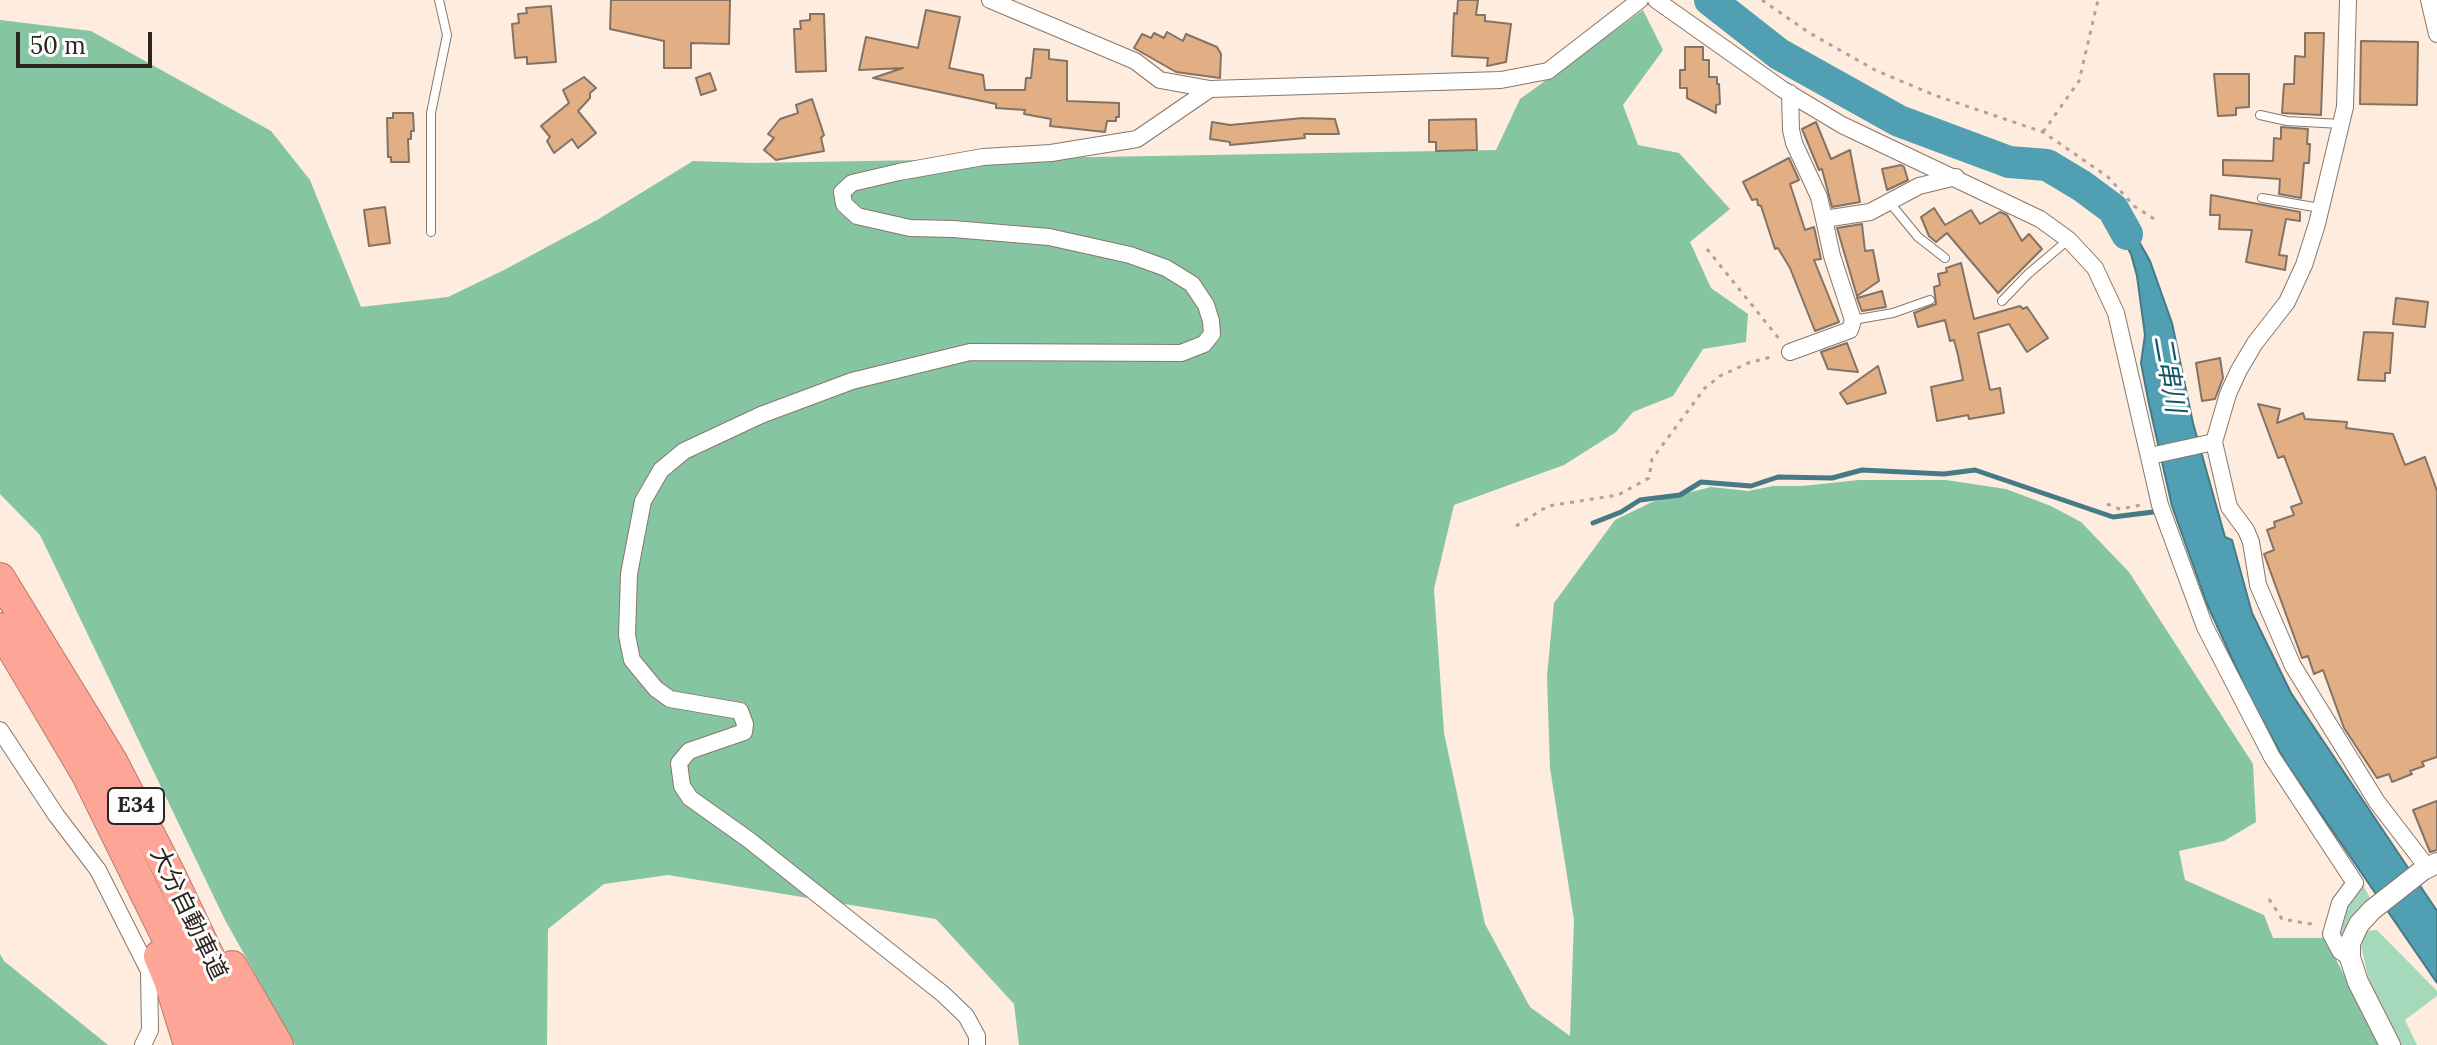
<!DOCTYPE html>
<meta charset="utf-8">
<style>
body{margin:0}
#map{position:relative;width:2437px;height:1045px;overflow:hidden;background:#feecde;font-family:Lora,serif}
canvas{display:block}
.scale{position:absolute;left:16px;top:32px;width:136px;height:36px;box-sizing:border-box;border:4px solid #2b251f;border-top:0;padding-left:10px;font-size:24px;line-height:28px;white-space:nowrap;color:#2b251f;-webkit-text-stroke:6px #fdfdfd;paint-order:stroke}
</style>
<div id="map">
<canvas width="2437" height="1045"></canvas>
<div class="scale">50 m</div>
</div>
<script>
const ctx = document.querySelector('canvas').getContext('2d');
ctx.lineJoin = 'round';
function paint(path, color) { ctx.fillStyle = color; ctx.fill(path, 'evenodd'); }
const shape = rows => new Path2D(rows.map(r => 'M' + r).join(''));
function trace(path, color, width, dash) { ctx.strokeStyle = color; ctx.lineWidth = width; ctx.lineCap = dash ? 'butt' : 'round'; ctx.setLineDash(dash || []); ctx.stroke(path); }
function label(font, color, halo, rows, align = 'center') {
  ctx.font = font + ' Lora,"Noto Sans JP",serif'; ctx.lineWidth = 6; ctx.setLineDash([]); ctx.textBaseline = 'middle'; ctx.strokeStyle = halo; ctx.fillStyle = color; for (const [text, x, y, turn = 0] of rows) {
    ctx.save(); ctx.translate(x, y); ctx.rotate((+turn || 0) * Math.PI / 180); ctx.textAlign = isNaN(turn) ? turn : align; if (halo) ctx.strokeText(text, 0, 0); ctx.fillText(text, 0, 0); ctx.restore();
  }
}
paint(shape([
 [2362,883,2370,898,2353,916,2344,942,2338,937,2341,913],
 [2377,930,2437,991,2437,996,2405,1020,2417,1045,2399,1045,2368,977,2361,946,2366,931]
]), '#a6d9bc');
paint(shape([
 [1643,10,1663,50,1623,105,1638,145,1679,153,1730,209,1690,242,1711,288,1748,314,1746,342,1703,349,1673,396,1633,412,1616,432,1564,465,1454,505,1434,589,1444,733,1485,924,1530,1007,1570,1036,1574,920,1550,768,1547,676,1554,603,1615,520,1652,502,1711,487,1748,491,1773,486,1802,486,1859,480,1946,480,2006,489,2051,506,2081,522,2129,572,2253,764,2256,822,2224,841,2179,851,2185,880,2264,915,2273,938,2325,938,2380,1045,1019,1045,1014,1004,936,919,668,875,604,884,548,929,547,1045,295,1045,225,920,40,535,0,494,0,20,91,31,271,131,310,180,361,307,448,297,504,270,597,220,693,161,752,163,1496,150,1520,99],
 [0,954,4,961,108,1045,0,1045]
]), '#85c5a2');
const water = shape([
 [2103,197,2128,222,2150,261,2172,323,2193,423,2225,537,2232,540,2252,613,2291,693,2437,911,2437,983,2286,763,2251,700,2207,604,2172,506,2149,404,2141,363,2145,335,2137,276,2131,254,2120,235,2095,204,2103,197]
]);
paint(water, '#509fb3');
trace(water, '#457a87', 2);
trace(shape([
 [1593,523,1621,512,1640,500,1680,495,1701,482,1751,486,1778,477,1832,478,1862,470,1944,474,1975,470,2113,517,2153,512]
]), '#457a87', 5);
trace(shape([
 [1710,0,1779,54,1899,121,2009,162,2047,165,2082,186,2113,209,2127,234]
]), '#509fb3', 32);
const building = shape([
 [611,0,730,0,729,44,691,43,691,68,664,68,664,41,610,29,611,0],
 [1458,0,1478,0,1476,15,1485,15,1485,21,1511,24,1506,62,1487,66,1488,58,1452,56,1454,13,1457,14,1458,0],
 [551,6,556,62,527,64,527,57,515,58,512,24,519,23,518,14,527,13,526,8,551,6],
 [926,10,960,17,949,68,983,75,985,90,1025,90,1026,78,1031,78,1034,49,1049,50,1049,59,1067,61,1067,101,1119,103,1119,117,1116,117,1116,121,1107,121,1105,132,1050,126,1051,119,1024,114,1025,110,996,108,996,104,873,78,903,68,859,70,866,37,918,48,926,10],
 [810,14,824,14,826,71,796,72,794,29,801,29,800,21,810,20,810,14],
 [1167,32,1183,41,1186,34,1217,47,1221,54,1220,78,1176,72,1134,48,1142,34,1151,38,1154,33,1164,38,1167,32],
 [2305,33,2324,33,2321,115,2282,113,2284,84,2294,84,2295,56,2305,57,2305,33],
 [2361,41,2418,42,2417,105,2360,104,2361,41],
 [1685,47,1703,47,1703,60,1709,60,1709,77,1717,77,1717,84,1719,84,1720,104,1716,105,1716,113,1687,98,1687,88,1680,88,1680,70,1685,70,1685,47],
 [710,73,716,90,701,95,696,78,710,73],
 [2214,74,2249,74,2249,107,2236,108,2236,115,2218,116,2214,74],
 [584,77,596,88,590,93,590,98,578,111,596,133,578,148,572,139,554,153,547,141,550,137,541,126,569,103,563,90,584,77],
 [812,99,824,135,821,138,824,151,776,160,764,150,774,138,768,134,780,119,798,113,796,105,812,99],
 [393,113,413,113,414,131,411,131,411,139,408,139,409,162,391,162,391,157,388,157,387,118,393,118,393,113],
 [1303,118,1335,119,1339,134,1304,134,1305,138,1230,145,1230,142,1210,139,1212,122,1230,125,1303,118],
 [1476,119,1477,150,1436,151,1436,142,1429,142,1429,120,1476,119],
 [1816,122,1831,159,1850,150,1860,202,1832,207,1822,169,1819,170,1802,129,1816,122],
 [2281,127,2308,129,2307,144,2310,144,2309,163,2304,163,2301,198,2279,194,2280,179,2223,175,2223,160,2273,161,2274,138,2281,139,2281,127],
 [1789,158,1799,180,1790,184,1805,230,1814,227,1821,259,1814,260,1839,322,1815,331,1790,268,1778,248,1775,249,1761,206,1758,205,1757,199,1752,200,1743,182,1789,158],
 [1901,165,1904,167,1908,180,1887,190,1882,169,1901,165],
 [2211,195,2300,212,2300,221,2286,219,2279,255,2287,256,2285,270,2246,262,2252,230,2219,229,2220,215,2210,215,2211,195],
 [385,207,390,243,369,246,364,210,385,207],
 [1934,208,1945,225,1971,210,1980,224,2000,212,2007,215,2022,241,2029,234,2042,249,1998,293,1947,233,1936,242,1929,236,1921,217,1934,208],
 [1862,224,1865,251,1873,250,1879,281,1857,296,1837,228,1862,224],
 [1961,263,1974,319,2020,306,2023,309,2027,307,2048,338,2027,352,2009,324,1978,333,1990,390,2000,388,2004,413,1969,419,1968,415,1937,421,1931,387,1963,380,1958,355,1954,340,1950,341,1945,320,1918,327,1914,313,1936,304,1934,287,1940,285,1938,274,1947,272,1946,268,1961,263],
 [1882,291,1886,307,1862,311,1857,298,1882,291],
 [2396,298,2428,302,2425,327,2393,324,2396,298],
 [2364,332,2393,333,2390,373,2385,373,2385,381,2358,380,2364,332],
 [1847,343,1858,372,1828,369,1821,352,1847,343],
 [2220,358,2223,378,2215,399,2202,401,2196,363,2220,358],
 [1878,366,1886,393,1847,404,1840,393,1878,366],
 [2258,404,2280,409,2277,423,2303,413,2305,419,2347,422,2346,428,2393,434,2405,465,2425,457,2437,491,2437,757,2422,762,2424,766,2410,771,2412,774,2392,782,2389,774,2377,778,2344,728,2323,670,2314,674,2308,656,2302,658,2264,554,2274,550,2267,530,2275,527,2274,522,2294,515,2291,507,2302,503,2284,456,2278,458,2258,404],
 [2437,801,2437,850,2430,852,2413,810,2437,801]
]);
paint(building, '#e2ae84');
trace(building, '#837367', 2);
const service = shape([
 [2260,115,2287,121,2341,124],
 [2262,198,2320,208],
 [1890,203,1918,237,1945,258],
 [431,232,431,113,447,35,439,0],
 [2002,301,2028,274,2068,240],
 [1853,320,1893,313,1930,300]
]);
const minor = shape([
 [990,0,1135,61,1160,80,1210,89,1501,80,1548,71,1640,0],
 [1656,0,1782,89,1842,125,2040,219,2069,240,2095,268,2116,313,2160,505,2205,627,2272,757,2355,883,2340,903,2331,934,2340,951,2350,958],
 [2348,0,2345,107,2317,224,2304,265,2287,302,2255,343,2239,370,2228,394,2214,442,2229,507,2246,530,2251,542,2258,585,2293,666,2377,802,2427,867],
 [2429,0,2437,34],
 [1790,93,1791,130,1794,143,1819,197,1824,219],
 [1790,352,1850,330,1853,320,1832,256,1824,219,1870,212,1919,186,1956,177],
 [2150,456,2214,442],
 [0,730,56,815,98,870,149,971,150,1030,143,1045],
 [977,1045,977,1036,966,1016,943,994,749,840,690,798,682,786,679,763,689,751,744,732,745,724,740,711,670,699,656,689,632,660,627,635,629,574,643,501,661,470,684,451,761,415,852,381,970,352,1181,353,1204,344,1212,334,1211,321,1206,305,1192,284,1166,268,1130,255,1049,237,953,229,910,228,857,216,844,204,842,192,852,183,899,172,983,157,1051,153,1137,139,1210,89]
]);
const tertiary = shape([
 [2390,1045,2358,982,2350,958,2350,943,2359,924,2372,910,2423,870,2437,863]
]);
const motorway = shape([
 [0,578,112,761,171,876,251,1045],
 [0,628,86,773,220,1045],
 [159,956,169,980,189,1045],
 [232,966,278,1045]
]);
trace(service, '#87776a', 10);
trace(minor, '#87776a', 18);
trace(tertiary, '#87776a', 22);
trace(motorway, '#b4786c', 32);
trace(shape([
 [1762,0,1808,32,1875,70,1934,95,2043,132,2108,177,2134,206,2159,222],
 [2043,132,2079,81,2098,0],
 [1707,249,1780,340],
 [2107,504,2120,509,2141,505],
 [1516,526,1548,506,1618,495,1649,478,1652,459,1705,388,1720,376,1748,363,1775,356],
 [2269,899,2282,919,2317,925]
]), '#b1a398', 3, [4, 6]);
trace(service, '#fff', 8);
trace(minor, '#fff', 16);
trace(tertiary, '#fff', 20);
trace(motorway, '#fda596', 30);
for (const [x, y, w] of [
 [136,806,56]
]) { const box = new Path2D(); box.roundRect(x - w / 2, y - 18, w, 36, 6); ctx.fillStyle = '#fdfdfd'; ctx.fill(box); trace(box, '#2b251f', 2); }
label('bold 22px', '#2b251f', null, [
 ["E34",136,806]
]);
label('24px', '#2b251f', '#fdfdfd', [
 ["大分自動車道",188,914,64]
]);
label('italic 26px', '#115563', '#fdfdfd', [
 ["二串川",2168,374,80]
]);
</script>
